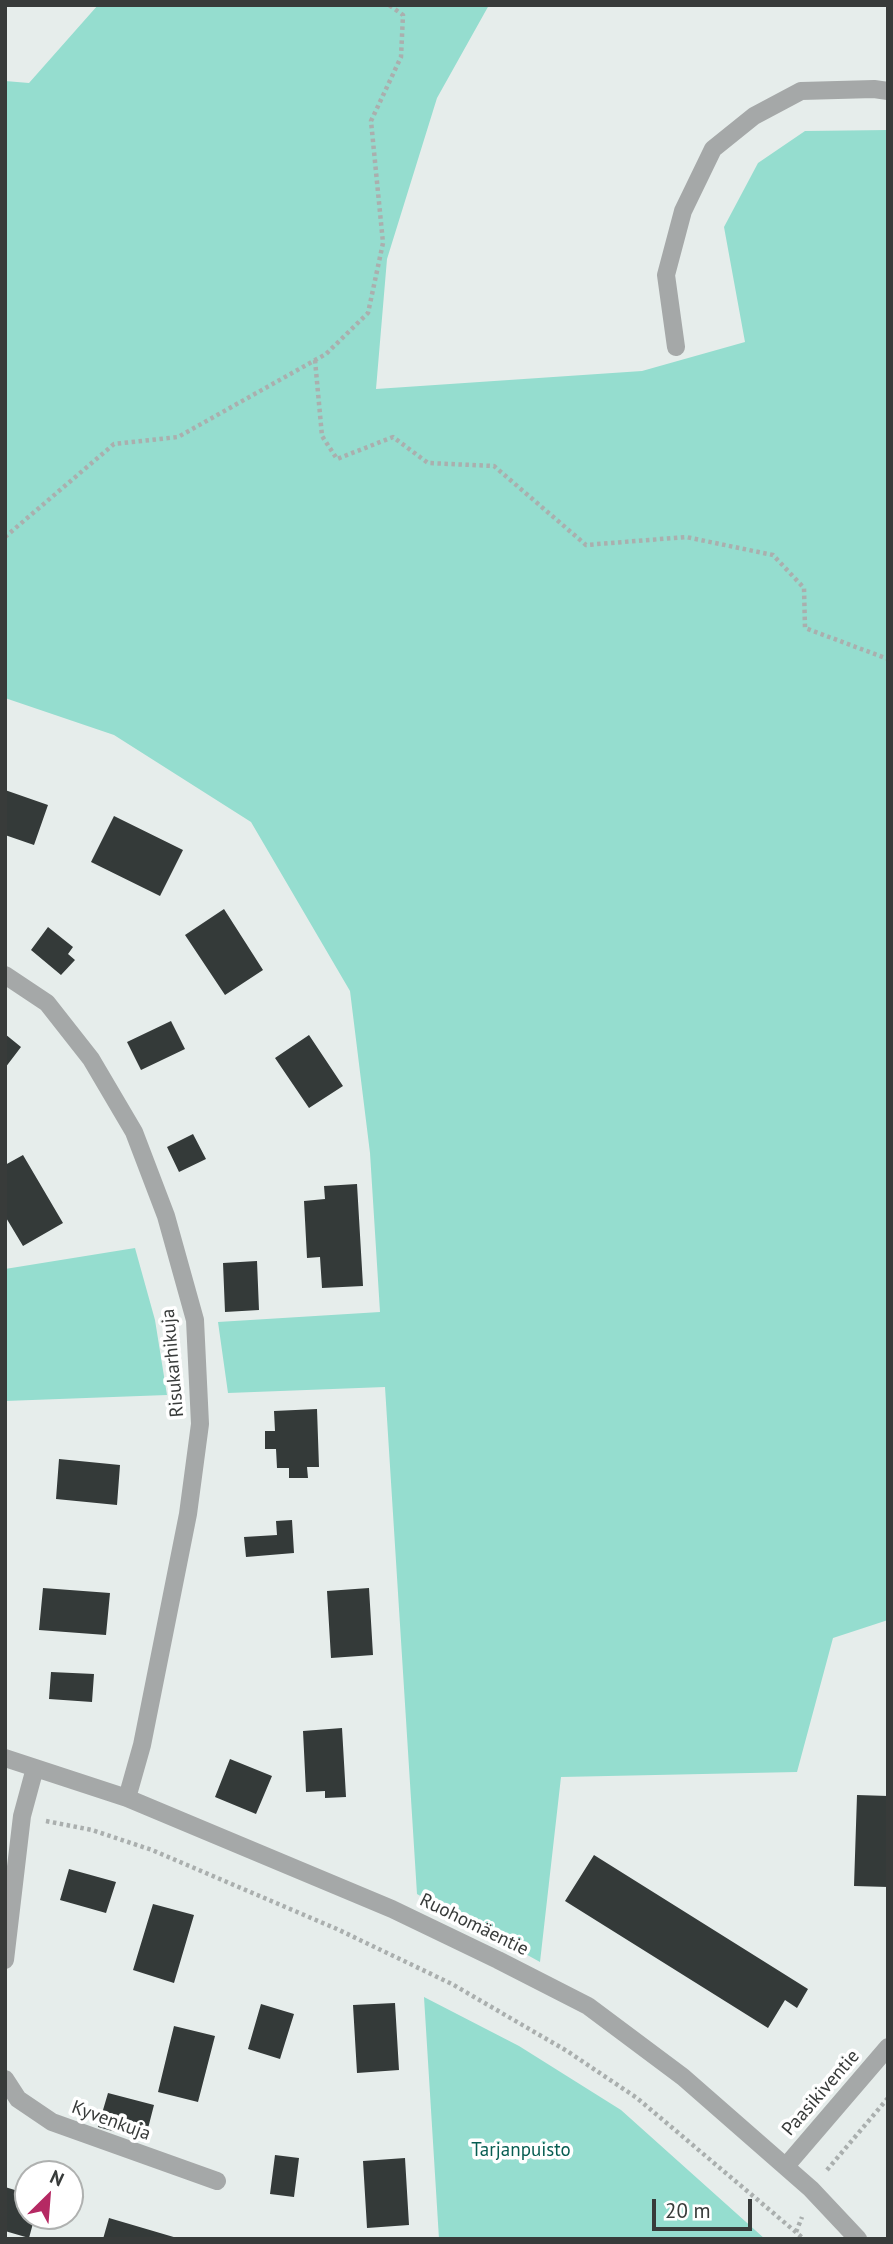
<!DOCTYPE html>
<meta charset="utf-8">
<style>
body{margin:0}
#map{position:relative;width:893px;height:2244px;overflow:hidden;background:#e6edeb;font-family:"PT Sans",sans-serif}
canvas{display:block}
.frame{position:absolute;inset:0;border:7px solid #383b3a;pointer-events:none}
.north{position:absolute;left:14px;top:2160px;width:70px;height:70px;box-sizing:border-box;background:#fff;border:2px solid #afb1b0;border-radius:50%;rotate:25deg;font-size:19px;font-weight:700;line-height:28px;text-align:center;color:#383b3a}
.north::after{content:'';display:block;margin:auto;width:24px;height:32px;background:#b52963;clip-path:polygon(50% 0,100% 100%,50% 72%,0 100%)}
.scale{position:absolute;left:652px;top:2199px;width:100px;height:32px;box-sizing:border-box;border:4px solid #383b3a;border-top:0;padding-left:9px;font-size:21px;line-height:24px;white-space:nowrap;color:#383b3a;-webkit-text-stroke:5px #fff;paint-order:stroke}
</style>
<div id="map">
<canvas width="893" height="2244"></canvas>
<div class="frame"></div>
<div class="north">N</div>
<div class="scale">20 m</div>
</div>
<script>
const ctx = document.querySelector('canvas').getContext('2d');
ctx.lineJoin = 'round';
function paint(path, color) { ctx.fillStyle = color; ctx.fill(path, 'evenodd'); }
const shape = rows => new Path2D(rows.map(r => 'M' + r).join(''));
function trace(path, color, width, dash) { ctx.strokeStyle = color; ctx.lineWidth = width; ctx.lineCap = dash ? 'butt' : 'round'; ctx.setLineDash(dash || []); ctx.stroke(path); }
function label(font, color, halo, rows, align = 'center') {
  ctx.font = font + ' "PT Sans",sans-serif'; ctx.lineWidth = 7; ctx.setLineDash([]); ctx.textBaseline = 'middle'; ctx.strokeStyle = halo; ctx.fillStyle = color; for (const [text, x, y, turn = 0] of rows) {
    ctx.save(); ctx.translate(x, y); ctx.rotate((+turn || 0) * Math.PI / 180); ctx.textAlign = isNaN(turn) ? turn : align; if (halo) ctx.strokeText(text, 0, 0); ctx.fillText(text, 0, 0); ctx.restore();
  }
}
paint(shape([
 [98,5,489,5,437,98,387,259,376,389,642,371,745,342,724,227,758,163,805,131,888,130,888,1620,833,1638,797,1772,561,1777,540,1962,417,1894,385,1387,228,1393,218,1322,380,1312,370,1153,350,991,251,822,114,735,5,698,5,81,29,83],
 [135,1248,155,1320,167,1395,5,1401,5,1269],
 [424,1997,519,2046,621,2110,765,2239,439,2239]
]), '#95ddcf');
paint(shape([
 [5,790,48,805,34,845,5,835],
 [114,816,183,850,160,896,91,862],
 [224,909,263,970,225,995,185,935],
 [48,927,73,947,68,954,75,960,61,975,31,950],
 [171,1021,185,1049,141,1070,127,1042],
 [5,1034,21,1047,5,1068],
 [309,1035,343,1086,309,1108,275,1058],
 [193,1134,206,1159,179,1172,167,1147],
 [23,1155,63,1223,23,1246,5,1216,5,1165],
 [357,1184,363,1286,322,1288,320,1257,307,1258,304,1201,325,1199,324,1186],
 [257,1261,259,1310,225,1312,223,1263],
 [317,1409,319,1467,307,1467,308,1478,289,1478,289,1468,277,1468,276,1449,265,1449,265,1431,275,1431,274,1411],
 [59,1459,120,1465,117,1505,56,1499],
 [292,1520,294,1553,246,1557,244,1537,277,1535,276,1521],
 [43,1588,110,1593,106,1635,39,1630],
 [369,1588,373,1655,331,1658,327,1591],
 [51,1672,94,1674,92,1702,49,1699],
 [342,1728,346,1797,325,1798,325,1791,306,1792,303,1731],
 [230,1759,272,1776,256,1814,215,1797],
 [857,1795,888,1796,888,1887,854,1886],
 [594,1855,808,1989,797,2008,785,2000,768,2028,565,1901],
 [69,1869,116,1882,106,1913,60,1900],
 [153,1904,194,1915,174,1983,133,1970],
 [395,2003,399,2070,357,2073,353,2005],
 [261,2004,294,2014,280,2059,248,2049],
 [174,2026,215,2036,198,2102,158,2092],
 [108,2093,154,2105,145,2140,98,2127],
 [275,2155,299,2158,294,2197,270,2194],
 [405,2158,409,2225,367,2228,363,2161],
 [5,2187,28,2194,28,2216,35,2216,29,2238,5,2231],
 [109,2218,177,2238,177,2239,103,2239]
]), '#343a39');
trace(shape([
 [315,360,322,436,337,459,393,437,428,463,494,466,586,545,686,537,773,555,804,588,805,628,888,659],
 [5,537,114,444,178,437,326,354,368,313,383,243,371,121,401,57,403,15,389,5],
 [46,1821,92,1830,152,1850,337,1929,452,1984,567,2051,637,2098,804,2239],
 [827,2170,888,2098],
 [796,2232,802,2217]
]), '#aaafae', 4.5, [3.5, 3.5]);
trace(shape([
 [676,347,666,275,683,211,713,149,754,116,801,91,874,89,888,91],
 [5,975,47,1003,91,1059,134,1132,166,1216,195,1320,200,1424,188,1514,142,1745,127,1798],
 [5,1758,127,1798,392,1909,498,1960,588,2006,683,2077,811,2189,858,2239],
 [5,1960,22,1816,35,1768],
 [5,2079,18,2099,52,2122,217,2181],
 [786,2166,888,2047]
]), '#a5a8a8', 18);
label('19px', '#383b3a', '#fff', [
 ["Risukarhikuja",173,1363,-95],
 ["Ruohomäentie",474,1925,26],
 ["Paasikiventie",821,2093,-49],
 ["Kyvenkuja",111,2121,20]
]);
label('19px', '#075d52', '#fff', [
 ["Tarjanpuisto",521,2151]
]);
</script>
